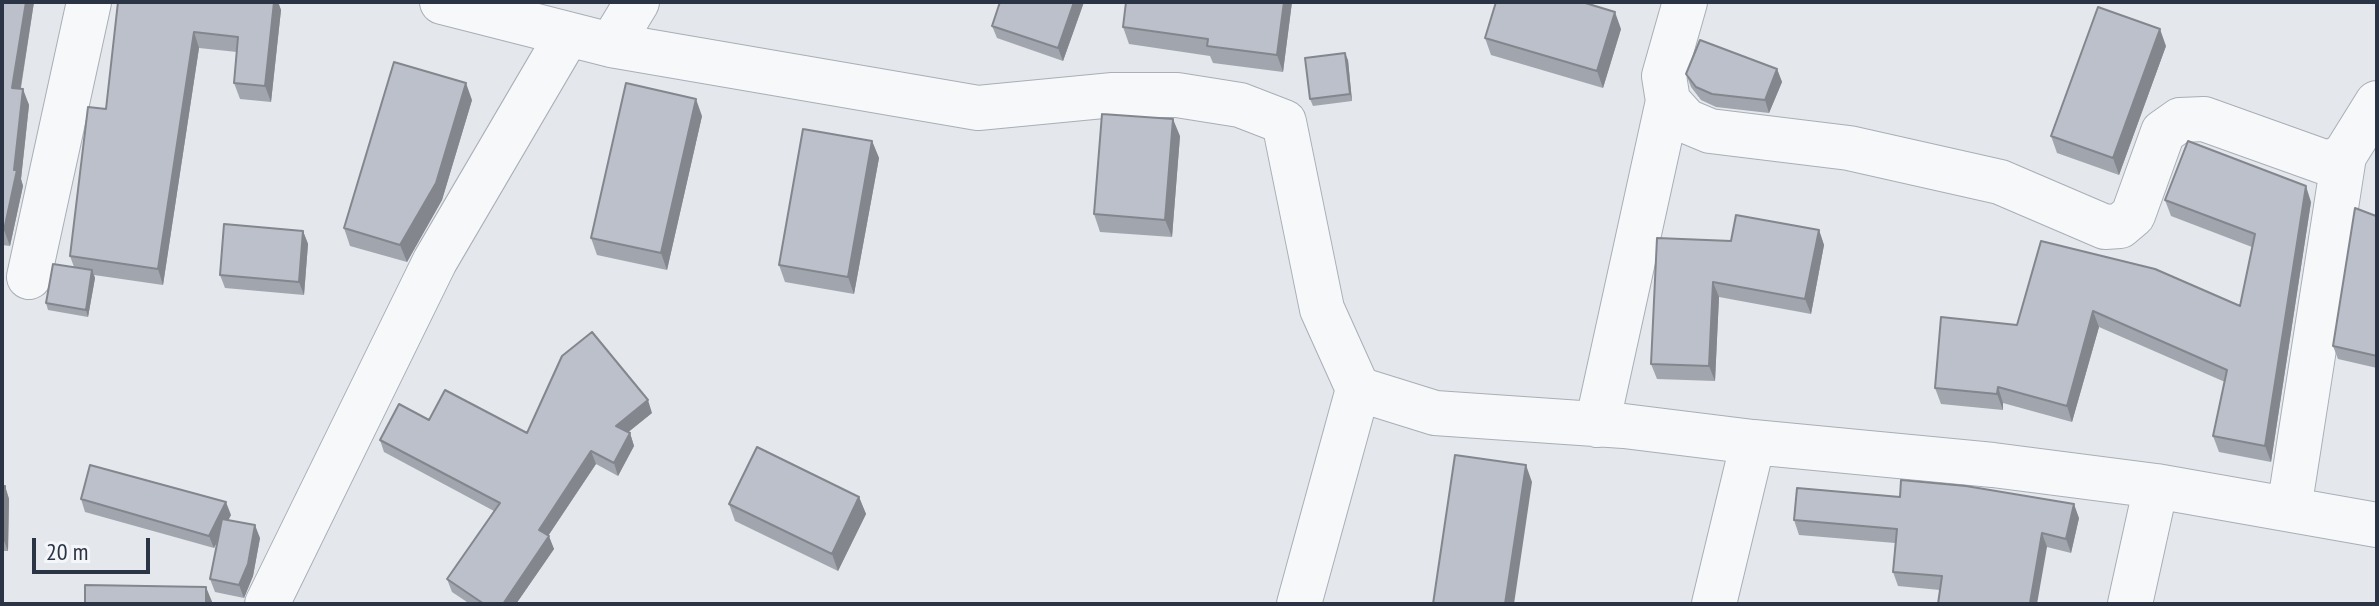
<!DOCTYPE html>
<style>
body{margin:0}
#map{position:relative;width:2379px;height:606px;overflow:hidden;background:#e4e7ec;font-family:"PT Sans Narrow",sans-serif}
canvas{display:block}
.frame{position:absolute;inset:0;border:4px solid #2b3445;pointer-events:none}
.scale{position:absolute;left:32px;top:538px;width:118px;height:36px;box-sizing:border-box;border:4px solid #2b3445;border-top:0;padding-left:10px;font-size:24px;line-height:28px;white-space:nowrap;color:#2b3445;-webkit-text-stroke:6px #f4f6f9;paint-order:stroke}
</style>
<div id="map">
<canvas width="2379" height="606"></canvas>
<div class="frame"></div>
<div class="scale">20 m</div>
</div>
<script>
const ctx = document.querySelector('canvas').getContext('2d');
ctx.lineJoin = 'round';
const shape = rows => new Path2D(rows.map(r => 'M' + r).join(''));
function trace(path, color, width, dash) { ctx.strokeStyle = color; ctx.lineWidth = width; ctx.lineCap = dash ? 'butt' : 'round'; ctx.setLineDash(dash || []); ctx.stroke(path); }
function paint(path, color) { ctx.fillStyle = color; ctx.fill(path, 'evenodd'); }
const minor = shape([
 [442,2,611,45,978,108,1113,95,1177,95,1240,105,1284,122,1322,309,1358,389,1435,413,1624,426,1753,442,1993,465,2156,486,2377,525],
 [1685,2,1664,76,1668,101,1686,121,1710,131,1849,148,2000,182,2105,227,2120,226,2133,215,2163,132,2180,120,2204,119,2327,163,2344,156,2377,103],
 [611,45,637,2],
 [29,277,89,2],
 [1597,425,1668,101],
 [2289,509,2344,156],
 [267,604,435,261,568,34],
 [1299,604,1358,389],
 [1714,604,1753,442],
 [2130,604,2156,486]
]);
trace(minor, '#a9aeb7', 46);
trace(minor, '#f7f8fa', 44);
paint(shape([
 [2,2,34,2,21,88,29,105,21,179,23,186,10,246,2,245],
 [118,2,278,2,281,10,271,102,240,99,234,83,237,52,199,48,163,285,94,275,95,278,88,317,48,310,46,303,74,267,70,256,106,109],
 [1084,2,1063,61,997,38,992,26],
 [1126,2,1292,2,1283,72,1213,63,1210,56,1129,44,1123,27],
 [1621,29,1603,88,1491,55,1485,38],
 [2166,46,2119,175,2057,153,2051,136],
 [1348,60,1352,101,1313,106,1310,99],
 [1777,69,1782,82,1769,113,1716,107,1701,100,1691,87,1686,74],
 [472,100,442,200,407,262,350,246,344,228],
 [702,116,667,270,597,255,591,238],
 [1180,136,1172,237,1100,232,1094,214],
 [872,141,879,158,854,294,785,282,779,265],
 [2165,200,2311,202,2271,462,2219,452,2213,436,2225,382,2099,327,2072,422,2003,403,2003,410,1941,404,1935,388,2017,325,2041,241,2240,306,2252,247,2171,216],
 [2377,213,2377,368,2338,359,2333,346],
 [1819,230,1824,245,1811,314,1719,297,1715,381,1657,379,1651,364,1731,241],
 [303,231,308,244,304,295,225,288,220,275],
 [652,413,628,432,630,433,634,446,618,476,596,464,548,536,554,549,516,604,470,604,452,592,447,579,494,511,384,452,380,440,429,420,527,433],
 [2,486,5,486,9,499,8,551,2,551],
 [859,497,866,514,838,571,735,521,729,504],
 [81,499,231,515,228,520,260,538,253,576,244,598,215,592,210,579,218,540,214,548,85,512],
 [2079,518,2071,553,2047,547,1940,590,1898,586,1893,572,1895,543,1799,535,1794,520]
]), '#a1a5ae');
paint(shape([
 [26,2,34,2,18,104,12,88],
 [274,2,278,2,281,10,271,102,265,86],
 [1074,2,1084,2,1063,61,1058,48],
 [1284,2,1292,2,1283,72,1277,55],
 [1615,12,1621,29,1603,88,1597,71],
 [2160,29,2166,46,2119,175,2113,158],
 [194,32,199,48,163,285,158,269],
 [1345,53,1348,60,1352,101,1350,94],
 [1777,69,1782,82,1769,113,1765,100],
 [466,83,472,100,442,200,407,262,400,245],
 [23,89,29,105,21,179,23,186,10,246,4,230],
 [696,99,702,116,667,270,661,253],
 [1173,119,1180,136,1172,237,1165,220],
 [872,141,879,158,854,294,848,277],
 [2306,186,2311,202,2271,462,2265,446],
 [1819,230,1824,245,1811,314,1805,299],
 [303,231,308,244,304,295,299,282],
 [92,270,95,278,88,317,86,310],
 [1713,282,1719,297,1715,381,1709,366],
 [2093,311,2099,327,2072,422,2067,406],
 [1998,387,2003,403,2003,410,1997,394],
 [648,400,652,413,621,438,616,426],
 [630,433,634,446,618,476,614,463],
 [591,451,596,464,544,542,539,530],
 [1526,465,1532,482,1514,604,1505,604],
 [5,486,9,499,8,551,3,538],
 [859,497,866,514,838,571,832,554],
 [226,502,231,515,214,548,209,536],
 [2074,504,2079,518,2071,553,2066,539],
 [255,525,260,538,253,576,244,598,239,585],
 [2042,533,2047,547,2037,604,2030,603],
 [549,536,554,549,516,604,503,604],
 [206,587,213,604,206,604]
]), '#83868d');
const building = shape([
 [2,2,26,2,12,88,23,89,14,170,17,170,4,230,2,229,2,2],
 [118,2,274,2,265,86,234,83,238,37,194,32,158,269,70,256,88,107,106,109,118,2],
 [1000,2,1074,2,1058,48,992,26,1000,2],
 [1126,2,1284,2,1277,55,1207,46,1208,39,1123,27,1126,2],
 [1496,2,1582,2,1615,12,1597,71,1485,38,1496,2],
 [2098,7,2160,29,2113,158,2051,136,2098,7],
 [1700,40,1777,69,1765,100,1712,94,1696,87,1686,74,1700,40],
 [1345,53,1350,94,1310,99,1305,58,1345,53],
 [394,62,466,83,436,183,400,245,344,228,394,62],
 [626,83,696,99,661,253,591,238,626,83],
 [1102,114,1173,119,1165,220,1094,214,1102,114],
 [803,129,872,141,848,277,779,265,803,129],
 [2188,141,2306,186,2265,446,2213,436,2227,370,2093,311,2067,406,1998,387,1997,394,1935,388,1941,317,2017,325,2041,241,2155,269,2240,306,2255,234,2165,200,2188,141],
 [2355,208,2376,216,2377,213,2377,356,2333,346,2355,208],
 [1736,215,1819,230,1805,299,1713,282,1709,366,1651,364,1657,238,1731,241,1736,215],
 [224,224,303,231,299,282,220,275,224,224],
 [53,264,92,270,86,310,46,303,53,264],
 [592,332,648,400,616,426,630,433,614,463,591,451,539,530,549,536,503,604,484,604,447,579,500,503,380,440,399,404,429,420,445,390,527,433,562,356,592,332],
 [757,447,859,497,832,554,729,504,757,447],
 [1455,455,1526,465,1505,604,1433,604,1455,455],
 [90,465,226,502,209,536,81,499,90,465],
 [1901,480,1966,486,2074,504,2066,539,2042,533,2030,603,2036,604,1938,604,1942,576,1893,572,1897,529,1794,520,1797,488,1900,497,1901,480],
 [2,486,5,486,3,538,2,538,2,486],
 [222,519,255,525,248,564,239,585,210,579,222,519],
 [85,585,206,587,206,604,85,604,85,585]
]);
paint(building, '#bbc0ca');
trace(building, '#83868d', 2);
</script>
